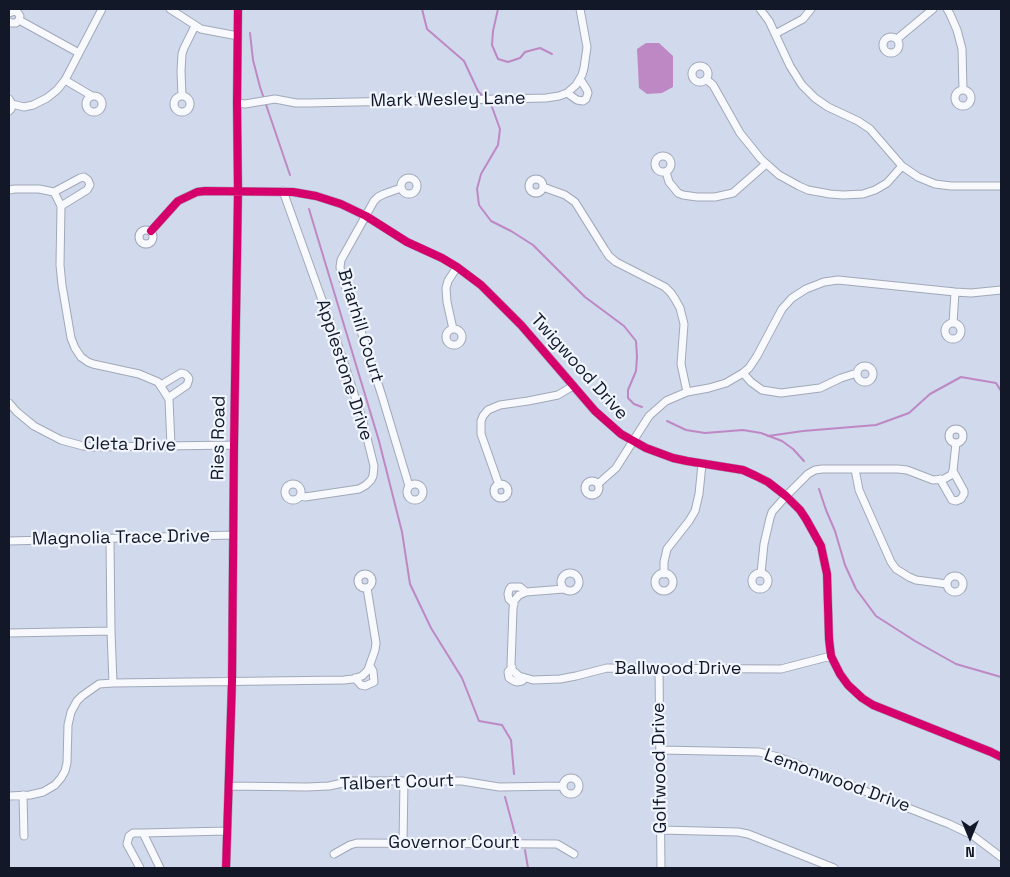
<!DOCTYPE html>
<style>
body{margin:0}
#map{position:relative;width:1010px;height:877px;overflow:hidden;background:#d1d9ec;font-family:"Space Grotesk",sans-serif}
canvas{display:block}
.frame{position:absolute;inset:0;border:10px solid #121828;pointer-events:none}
.north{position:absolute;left:945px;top:812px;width:50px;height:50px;-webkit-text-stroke:4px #f1f5fe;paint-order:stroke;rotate:180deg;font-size:14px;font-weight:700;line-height:20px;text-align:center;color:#121828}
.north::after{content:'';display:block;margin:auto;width:18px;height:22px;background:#121828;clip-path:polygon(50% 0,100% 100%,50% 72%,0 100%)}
</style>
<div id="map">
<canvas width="1010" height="877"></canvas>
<div class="frame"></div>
<div class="north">N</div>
</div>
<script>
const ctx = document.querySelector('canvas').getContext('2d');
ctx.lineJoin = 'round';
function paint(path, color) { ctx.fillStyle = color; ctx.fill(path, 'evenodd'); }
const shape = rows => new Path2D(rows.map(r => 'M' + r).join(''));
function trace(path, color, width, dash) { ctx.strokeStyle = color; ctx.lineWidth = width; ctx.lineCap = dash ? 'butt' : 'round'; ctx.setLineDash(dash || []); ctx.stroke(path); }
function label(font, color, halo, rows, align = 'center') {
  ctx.font = font + ' "Space Grotesk",sans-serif'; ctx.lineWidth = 4.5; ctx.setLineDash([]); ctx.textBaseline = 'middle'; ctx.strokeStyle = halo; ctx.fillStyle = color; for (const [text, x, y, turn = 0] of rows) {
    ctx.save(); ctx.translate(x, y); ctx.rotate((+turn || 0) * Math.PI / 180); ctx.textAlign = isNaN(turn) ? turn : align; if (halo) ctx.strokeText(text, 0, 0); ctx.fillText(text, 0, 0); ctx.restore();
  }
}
paint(shape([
 [646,43,659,43,673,56,673,87,662,93,647,94,639,88,637,49]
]), '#be88c4');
trace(shape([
 [422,9,427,29,464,61,478,91,484,97],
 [498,9,493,31,492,45,498,59,508,62,520,58,525,52,540,48,552,54],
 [250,33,253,60,260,87,290,175],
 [489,103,492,107,500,129,498,145,481,174,477,189,479,205,491,221,511,231,533,245,585,297,624,326,636,341,637,357,636,371,628,390,628,398,634,404,642,407],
 [309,209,379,441,402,532,410,584,431,628,462,678,479,721,502,725,511,740,514,774],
 [667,421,686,430,705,433,743,430,761,433,782,441,793,449,804,461],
 [768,436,803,431,876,425,909,413,930,394,961,377,996,383,1001,391],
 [819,489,826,510,835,531,845,565,856,589,876,616,915,641,956,664,1001,677],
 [505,797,515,834],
 [525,850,528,868]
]), '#be88c4', 2);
const minor = shape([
 [170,9,201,29,238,36],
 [760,9,769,21,790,66,802,85,815,98,828,107,858,121,870,129,902,166,918,177,935,184,951,186,1001,186],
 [947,9,950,14,957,30,962,49,963,90],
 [9,13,15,11,18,13,20,16,19,20,16,23,11,23,9,22],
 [19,20,79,53],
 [775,34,803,19,811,9],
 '883 45a8 8 0 1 1 16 0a8 8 0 1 1-16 0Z',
 [897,39,933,9],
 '692 74a8 8 0 1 1 16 0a8 8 0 1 1-16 0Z',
 [706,79,713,85,740,133,761,159,779,175,799,186,808,190,830,194,843,195,863,194,875,190,887,183,902,166],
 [65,80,92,96],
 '955 98a8 8 0 1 1 16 0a8 8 0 1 1-16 0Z',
 [567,93,577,100,583,101,586,99,588,93,587,90,580,79],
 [182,96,181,71,182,54,184,48,195,26],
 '86 104a8 8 0 1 1 16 0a8 8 0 1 1-16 0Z',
 '174 104a8 8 0 1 1 16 0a8 8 0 1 1-16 0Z',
 [9,99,12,104,11,109,9,111],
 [237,103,245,104,275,99,296,103,308,103,546,98,559,96,567,93,576,85,582,75,584,68,587,47,580,9],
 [12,104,24,107,33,105,47,98,57,90,65,80,102,9],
 '655 164a8 8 0 1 1 16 0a8 8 0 1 1-16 0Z',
 [666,172,669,182,678,193,683,195,697,197,715,197,733,193,766,164],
 '401 186a8 8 0 1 1 16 0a8 8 0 1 1-16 0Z',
 '529 186a7 7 0 1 1 14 0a7 7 0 1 1-14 0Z',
 [543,187,565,195,575,202,605,250,609,256,616,262,665,287,671,293,675,299,680,308,684,324,681,364,687,392],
 [401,188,384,194,378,197,374,201,341,260,340,267,341,274,362,334,382,396,409,486],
 [9,190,15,189,39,189,54,192,80,178,84,177,88,180,90,185,87,190,61,206],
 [283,191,336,339,362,418,374,466,373,476,371,480,366,485,359,489,305,497,301,496],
 [54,192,61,206,60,265,62,285,71,338,75,348,81,357,88,362,93,364,139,374,158,382,169,399,171,446],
 '139 237a7 7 0 1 1 14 0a7 7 0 1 1-14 0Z',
 [151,231,178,201,197,192,205,191,293,192,316,196,341,204,366,216,407,242,442,258,457,267,481,285,521,325,534,340,595,411,621,434,646,448,673,458,687,461,743,470,756,476,768,482,786,496,800,510,806,519,821,546,827,574,829,639,831,656,840,674,848,685,862,698,873,705,991,752,1001,757],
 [953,323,955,292],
 '945 331a8 8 0 1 1 16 0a8 8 0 1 1-16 0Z',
 '446 337a8 8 0 1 1 16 0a8 8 0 1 1-16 0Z',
 [453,329,447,302,446,288,448,281,457,267],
 '857 374a8 8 0 1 1 16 0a8 8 0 1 1-16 0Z',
 [743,373,751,382,762,390,781,393,820,388,841,378,857,373],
 [161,385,181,373,185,374,188,377,189,379,187,385,168,398],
 [9,403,17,412,34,426,61,440,83,446,93,447,234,445],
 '949 436a7 7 0 1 1 14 0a7 7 0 1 1-14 0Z',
 [855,469,859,490,891,562,896,569,909,577,916,580,947,584],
 [940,479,952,500,956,501,961,499,964,494,964,491,953,471],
 '585 488a7 7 0 1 1 14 0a7 7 0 1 1-14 0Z',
 '285 492a8 8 0 1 1 16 0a8 8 0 1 1-16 0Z',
 '407 492a8 8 0 1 1 16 0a8 8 0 1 1-16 0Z',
 [598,484,616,468,649,416,666,401,687,392,709,388,726,383,743,373,749,368,757,356,782,309,792,298,806,289,824,282,838,280,955,292,971,293,1001,290],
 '494 491a7 7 0 1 1 14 0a7 7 0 1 1-14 0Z',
 [499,485,481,434,481,421,483,416,488,410,500,405,528,401,558,395,573,386],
 [110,539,111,631,113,683],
 [9,541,233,535],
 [761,573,764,544,770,518,772,512,786,496,808,474,815,470,822,469,898,469,907,470,933,480,944,479,951,475,953,471,956,443],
 '561 582a9 9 0 1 1 18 0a9 9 0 1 1-18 0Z',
 '752 581a8 8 0 1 1 16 0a8 8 0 1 1-16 0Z',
 '655 582a9 9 0 1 1 18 0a9 9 0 1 1-18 0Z',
 '358 581a7 7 0 1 1 14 0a7 7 0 1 1-14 0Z',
 [664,574,664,562,667,549,689,521,695,511,699,494,702,464],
 '947 584a8 8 0 1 1 16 0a8 8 0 1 1-16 0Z',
 [564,589,526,592,519,595,514,601,513,609,511,665,512,670,519,676,533,680,560,679,576,676,607,668,781,669,831,656],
 [514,604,509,599,508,594,509,590,511,587,520,587,526,592],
 [9,633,111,631],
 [512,667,508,672,509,678,514,681,517,682,522,681,525,678],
 [659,668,661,868],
 [355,678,361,685,365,686,374,682,373,671,370,666],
 [660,750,759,752,778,757,949,824,972,835,1001,857],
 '563 786a8 8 0 1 1 16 0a8 8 0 1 1-16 0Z',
 [230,786,307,787,329,786,352,781,462,781,499,787,563,786],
 [23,795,24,836],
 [9,796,30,795,43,792,55,785,61,778,65,771,67,763,68,725,71,712,77,701,82,696,99,684,113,683,344,680,353,679,362,676,368,670,375,650,376,643,367,588],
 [661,830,738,832,748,834,834,868],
 [143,833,227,831],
 [403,843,404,781],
 [334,854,350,845,357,843,557,844,574,854],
 [140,868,127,844,129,836,133,833,143,833,160,868],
 [226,868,232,681,234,445,238,192,237,103,238,9]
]);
trace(minor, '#a1a8b8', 9);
trace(minor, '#f8f9fc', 7);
trace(shape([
 [151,231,178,201,197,192,205,191,293,192,316,196,341,204,366,216,407,242,442,258,457,267,481,285,521,325,534,340,595,411,621,434,646,448,673,458,687,461,743,470,756,476,768,482,786,496,800,510,806,519,821,546,827,574,829,639,831,656,840,674,848,685,862,698,873,705,991,752,1001,757],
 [226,868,232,681,234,445,238,192,237,103,238,9]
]), '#d6006c', 8);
label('18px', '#121828', '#f1f5fe', [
 ["Mark Wesley Lane",448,100,-1],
 ["Briarhill Court",360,326,73],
 ["Twigwood Drive",579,367,48],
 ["Applestone Drive",344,370,72],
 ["Ries Road",219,438,-89],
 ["Cleta Drive",130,445,1],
 ["Magnolia Trace Drive",121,538,-1],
 ["Ballwood Drive",678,669],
 ["Golfwood Drive",660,768,-91],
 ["Lemonwood Drive",837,781,20],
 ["Talbert Court",397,783,-2],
 ["Governor Court",454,843]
]);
</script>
